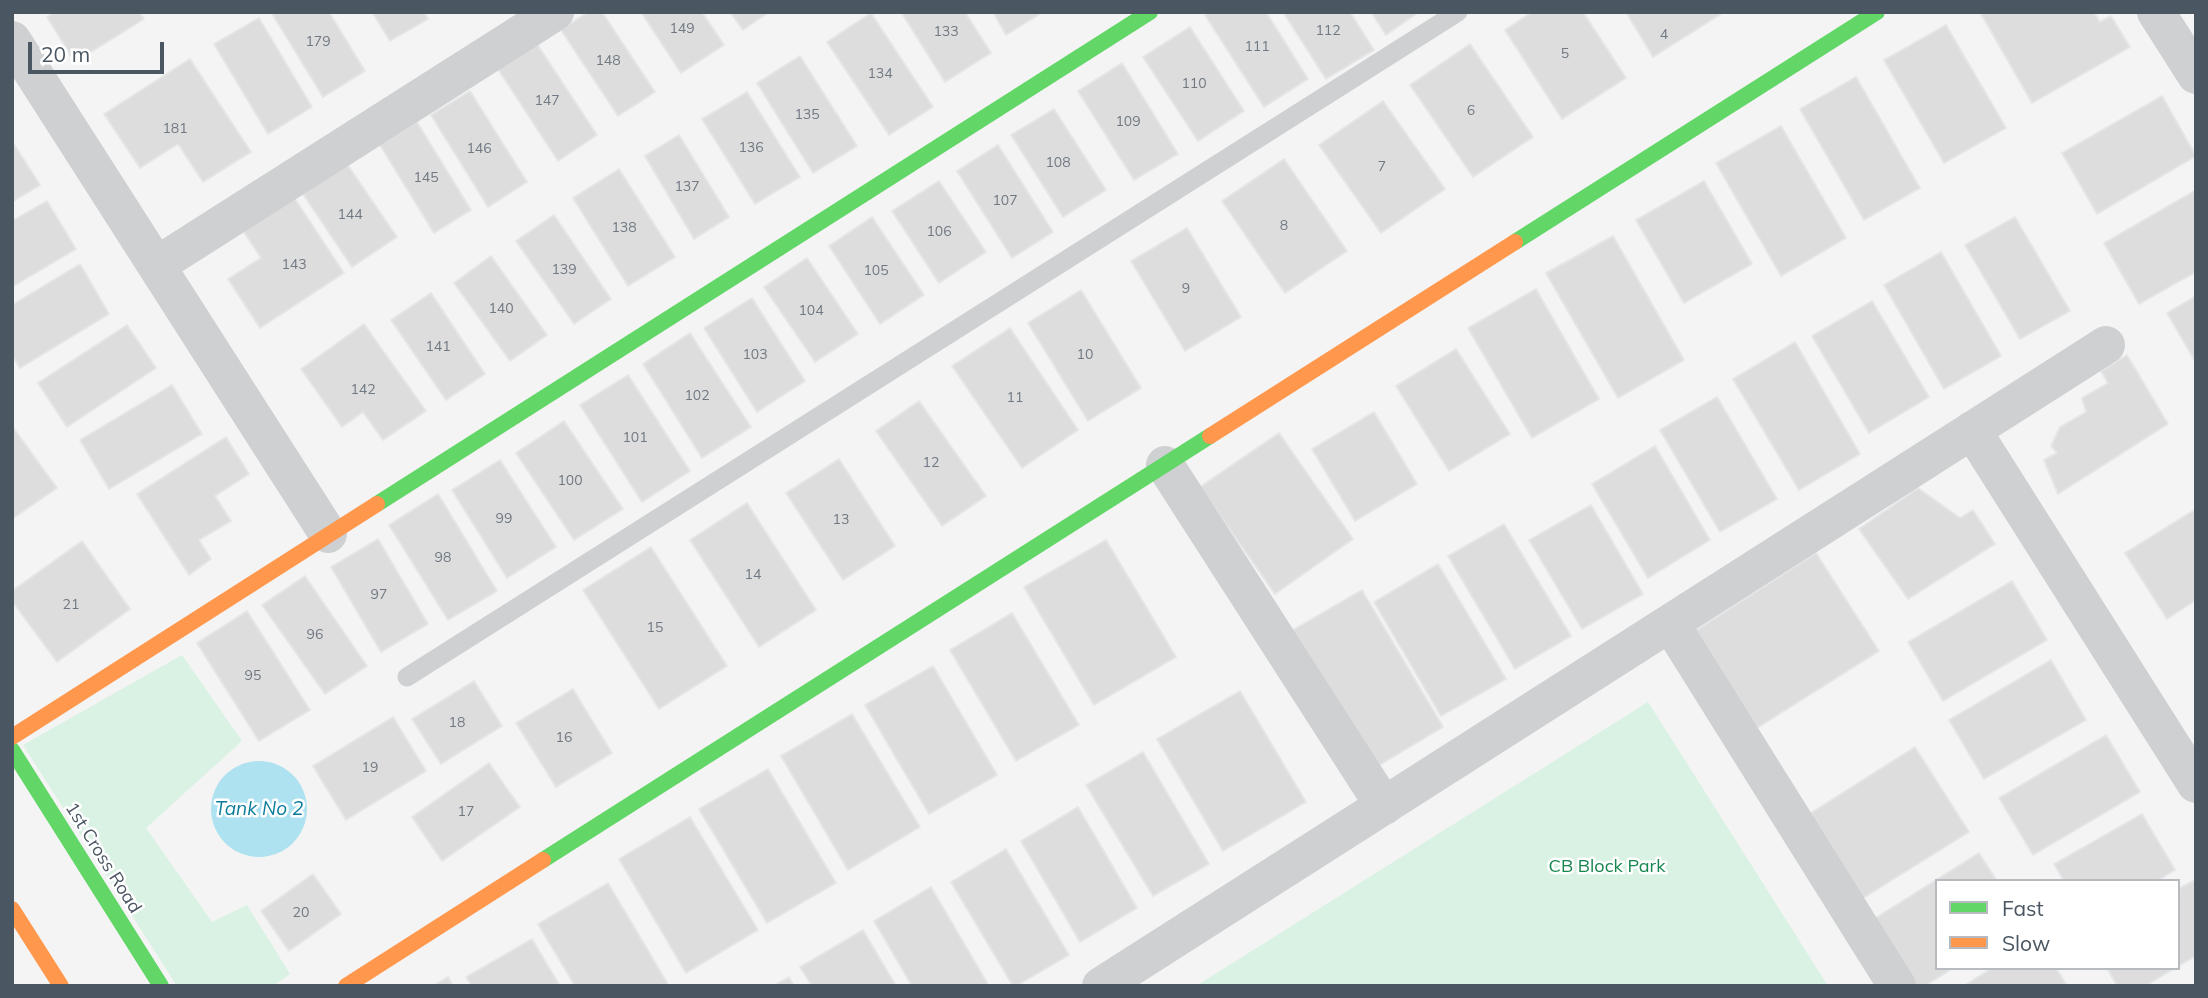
<!DOCTYPE html>
<style>
body{margin:0}
#map{position:relative;width:2208px;height:998px;overflow:hidden;background:#f4f4f4;font-family:Mulish,sans-serif}
canvas{display:block}
.frame{position:absolute;inset:0;border:14px solid #4a5661;pointer-events:none}
.legend{position:absolute;left:1935px;top:879px;width:245px;height:91px;box-sizing:border-box;background:#fff;border:2px solid #b7bbc0;margin:0;padding:9px 12px;list-style:none;font-size:21px;color:#4a5661}
.legend li{display:flex;align-items:center;gap:14px;height:35px}
.legend b{width:35px;border:2px solid #b7bbc0}
.scale{position:absolute;left:28px;top:42px;width:136px;height:32px;box-sizing:border-box;border:4px solid #4a5661;border-top:0;padding-left:9px;font-size:21px;line-height:24px;white-space:nowrap;color:#4a5661;-webkit-text-stroke:5px #fff;paint-order:stroke}
</style>
<div id="map">
<canvas width="2208" height="998"></canvas>
<div class="frame"></div>
<ul class="legend">
<li><b style="height:9px;background:#63d668"></b>Fast</li>
<li><b style="height:9px;background:#ff974d"></b>Slow</li>
</ul>
<div class="scale">20 m</div>
</div>
<script>
const ctx = document.querySelector('canvas').getContext('2d');
ctx.lineJoin = 'round';
function paint(path, color) { ctx.fillStyle = color; ctx.fill(path, 'evenodd'); }
const shape = rows => new Path2D(rows.map(r => 'M' + r).join(''));
function trace(path, color, width, dash) { ctx.strokeStyle = color; ctx.lineWidth = width; ctx.lineCap = dash ? 'butt' : 'round'; ctx.setLineDash(dash || []); ctx.stroke(path); }
function label(font, color, halo, rows, align = 'center') {
  ctx.font = font + ' Mulish,sans-serif'; ctx.lineWidth = 5; ctx.setLineDash([]); ctx.textBaseline = 'middle'; ctx.strokeStyle = halo; ctx.fillStyle = color; for (const [text, x, y, turn = 0] of rows) {
    ctx.save(); ctx.translate(x, y); ctx.rotate((+turn || 0) * Math.PI / 180); ctx.textAlign = isNaN(turn) ? turn : align; if (halo) ctx.strokeText(text, 0, 0); ctx.fillText(text, 0, 0); ctx.restore();
  }
}
paint(shape([
 [182,655,242,741,146,828,212,922,247,905,290,974,273,986,177,986,23,745],
 [1648,702,1828,986,1196,986]
]), '#d9f2e3');
paint(shape([
 '211 809a48 48 0 1 1 96 0a48 48 0 1 1-96 0Z'
]), '#aee2f0');
const building = shape([
 [55,12,139,12,144,19,75,62,47,17,55,12],
 [271,12,329,12,365,71,323,97,271,12],
 [372,12,424,12,428,19,390,41,372,12],
 [588,12,602,12,655,92,618,116,561,30,588,12],
 [641,12,702,12,724,45,681,73,641,12],
 [730,12,769,12,743,30,730,12],
 [901,12,965,12,991,53,945,82,901,12],
 [993,12,1043,12,1006,35,993,12],
 [1209,12,1266,12,1308,79,1264,107,1205,15,1209,12],
 [1283,12,1350,12,1374,50,1326,79,1283,12],
 [1371,12,1419,12,1386,35,1371,12],
 [1532,12,1583,12,1626,78,1562,119,1505,30,1532,12],
 [1626,12,1720,12,1721,14,1653,57,1626,12],
 [1980,12,2094,12,2100,22,2111,16,2130,47,2032,103,1980,12],
 [871,13,933,107,889,135,827,42,871,13],
 [259,18,312,107,268,134,214,44,259,18],
 [1946,25,2006,128,1944,163,1884,60,1946,25],
 [1190,27,1244,111,1198,141,1143,57,1190,27],
 [535,41,597,135,558,161,496,66,535,41],
 [1470,44,1533,137,1473,177,1410,85,1470,44],
 [800,56,857,146,813,173,757,83,800,56],
 [190,59,251,152,203,182,178,144,140,168,104,114,190,59],
 [1122,63,1178,154,1134,180,1078,91,1122,63],
 [1856,77,1920,188,1864,220,1800,109,1856,77],
 [470,91,527,182,488,207,431,115,470,91],
 [747,92,800,177,755,204,702,119,747,92],
 [2162,96,2196,156,2097,214,2062,153,2162,96],
 [1383,101,1445,189,1381,233,1319,145,1383,101],
 [1054,109,1106,190,1063,217,1011,135,1054,109],
 [417,122,471,210,434,233,380,145,417,122],
 [1781,126,1846,238,1781,276,1716,163,1781,126],
 [679,135,729,217,694,239,645,156,679,135],
 [12,141,40,185,12,202,12,141],
 [998,145,1053,232,1012,258,957,171,998,145],
 [1284,159,1347,251,1285,293,1222,201,1284,159],
 [347,164,397,237,352,267,303,194,347,164],
 [619,169,675,257,628,286,573,198,619,169],
 [939,181,986,252,939,283,892,211,939,181],
 [1704,181,1752,264,1684,303,1636,220,1704,181],
 [2196,190,2196,272,2139,304,2104,243,2196,190],
 [293,196,344,273,260,328,228,279,261,258,242,229,293,196],
 [47,201,76,249,12,287,12,221,47,201],
 [554,215,611,299,574,324,516,241,554,215],
 [872,217,924,295,880,324,829,246,872,217],
 [2015,217,2070,311,2020,339,1965,245,2015,217],
 [1187,228,1241,317,1185,351,1131,261,1187,228],
 [1613,236,1684,360,1618,398,1546,273,1613,236],
 [1941,252,2001,356,1944,389,1884,285,1941,252],
 [491,256,547,335,510,361,454,283,491,256],
 [807,258,858,334,815,362,764,287,807,258],
 [80,264,109,314,20,368,12,355,12,305,80,264],
 [1536,289,1599,399,1532,438,1468,328,1536,289],
 [1081,290,1141,388,1088,421,1028,323,1081,290],
 [431,293,485,374,446,400,391,320,431,293],
 [2196,296,2196,363,2167,313,2196,296],
 [752,298,805,381,757,412,704,328,752,298],
 [1872,301,1929,397,1869,433,1812,336,1872,301],
 [364,324,426,411,383,440,363,412,342,427,301,369,364,324],
 [127,325,156,368,67,427,38,383,127,325],
 [1010,328,1078,430,1022,468,952,366,1010,328],
 [690,333,751,427,702,458,643,364,690,333],
 [1795,342,1860,454,1799,490,1733,379,1795,342],
 [1456,349,1510,434,1449,471,1396,386,1456,349],
 [2127,355,2168,424,2058,494,2044,460,2057,453,2051,446,2060,427,2086,412,2082,398,2108,383,2101,371,2127,355],
 [628,375,690,471,642,502,580,405,628,375],
 [172,385,202,434,109,489,80,440,172,385],
 [1717,397,1777,499,1720,532,1660,430,1717,397],
 [919,401,986,496,942,526,876,431,919,401],
 [1374,412,1417,484,1355,521,1312,449,1374,412],
 [564,421,623,509,574,540,516,453,564,421],
 [12,426,57,488,12,519,12,426],
 [1279,433,1353,539,1275,594,1200,487,1279,433],
 [226,437,249,474,215,496,231,521,199,540,211,559,189,575,137,494,226,437],
 [1655,446,1710,540,1648,578,1592,484,1655,446],
 [839,459,895,546,843,580,786,493,839,459],
 [500,460,556,547,507,578,452,490,500,460],
 [1918,488,1960,518,1973,510,1995,544,1908,599,1859,529,1918,488],
 [438,494,497,591,448,620,389,525,438,494],
 [747,503,816,610,759,647,690,540,747,503],
 [1591,505,1643,594,1582,629,1529,540,1591,505],
 [2196,509,2196,600,2167,619,2125,553,2196,509],
 [1504,524,1571,636,1515,669,1448,556,1504,524],
 [378,539,428,624,381,652,331,567,378,539],
 [1106,540,1176,657,1094,705,1024,587,1106,540],
 [82,541,130,609,57,662,12,601,12,591,82,541],
 [651,547,727,666,659,709,583,590,651,547],
 [1816,553,1879,651,1757,728,1695,631,1816,553],
 [1438,564,1506,679,1441,716,1374,602,1438,564],
 [305,576,367,666,325,694,262,605,305,576],
 [2012,581,2047,640,1943,701,1908,642,2012,581],
 [1362,590,1443,727,1368,772,1286,634,1362,590],
 [247,611,310,710,259,741,197,643,247,611],
 [1012,613,1079,725,1016,761,950,650,1012,613],
 [2051,660,2086,720,1984,779,1949,720,2051,660],
 [933,666,997,775,929,814,865,705,933,666],
 [474,681,502,726,441,764,412,719,474,681],
 [573,689,612,753,556,787,516,723,573,689],
 [1240,691,1306,802,1223,851,1157,739,1240,691],
 [852,714,920,827,848,870,781,756,852,714],
 [393,717,426,771,346,820,313,766,393,717],
 [2106,735,2140,792,2033,855,1999,798,2106,735],
 [1915,747,1969,832,1860,900,1806,816,1915,747],
 [1143,752,1209,864,1153,896,1086,785,1143,752],
 [489,763,520,807,442,861,412,817,489,763],
 [768,769,836,883,767,923,699,809,768,769],
 [1078,807,1137,908,1080,942,1021,841,1078,807],
 [2142,814,2175,870,2157,881,2064,881,2054,864,2142,814],
 [690,817,758,930,686,973,619,859,690,817],
 [1006,849,1069,955,1016,986,1013,986,951,882,1006,849],
 [1979,853,1997,881,1937,881,1937,968,1953,968,1925,986,1905,986,1866,924,1979,853],
 [313,874,341,914,289,951,261,911,313,874],
 [2195,880,2196,956,2178,966,2178,889,2195,880],
 [608,883,669,986,575,986,538,924,608,883],
 [931,887,989,986,912,986,874,921,931,887],
 [863,930,896,986,812,986,800,967,863,930],
 [532,939,560,986,472,986,466,977,532,939],
 [1992,968,2056,968,2067,986,1964,986,1992,968],
 [2107,968,2175,968,2145,986,2117,986,2107,968],
 [448,977,453,986,433,986,448,977],
 [789,977,794,986,773,986,789,977]
]);
paint(building, '#ddddde');
trace(building, '#e5e6e7', 2);
trace(shape([
 [407,677,1458,12]
]), '#ced0d2', 19);
trace(shape([
 [2156,12,2196,75],
 [12,40,328,534],
 [157,265,555,12],
 [1972,430,2196,784],
 [1165,465,1384,806],
 [1670,623,1897,986],
 [1101,986,2106,345]
]), '#ced0d2', 38);
trace(shape([
 [1515,242,1877,12],
 [377,504,1150,12],
 [12,750,161,986],
 [543,860,1210,436]
]), '#63d668', 16);
trace(shape([
 [1210,436,1515,242],
 [12,737,377,504],
 [12,909,61,986],
 [346,986,543,860]
]), '#ff974d', 16);
label('14px', '#707881', null, [
 ["149",682,29],
 ["112",1328,31],
 ["133",946,32],
 ["4",1664,35],
 ["179",318,42],
 ["111",1257,47],
 ["5",1565,54],
 ["148",608,61],
 ["134",880,74],
 ["110",1194,84],
 ["147",547,101],
 ["6",1471,111],
 ["135",807,115],
 ["109",1128,122],
 ["181",175,129],
 ["136",751,148],
 ["146",479,149],
 ["108",1058,163],
 ["7",1382,167],
 ["145",426,178],
 ["137",687,187],
 ["107",1005,201],
 ["144",350,215],
 ["8",1284,226],
 ["138",624,228],
 ["106",939,232],
 ["143",294,265],
 ["139",564,270],
 ["105",876,271],
 ["9",1186,289],
 ["140",501,309],
 ["104",811,311],
 ["141",438,347],
 ["103",755,355],
 ["10",1085,355],
 ["142",363,390],
 ["102",697,396],
 ["11",1015,398],
 ["101",635,438],
 ["12",931,463],
 ["100",570,481],
 ["99",504,519],
 ["13",841,520],
 ["98",443,558],
 ["14",753,575],
 ["97",379,595],
 ["21",71,605],
 ["15",655,628],
 ["96",315,635],
 ["95",253,676],
 ["18",457,723],
 ["16",564,738],
 ["19",370,768],
 ["17",466,812],
 ["20",301,913]
]);
label('18px', '#4a5661', '#fff', [
 ["1st Cross Road",103,858,58]
]);
label('18px', '#17864f', '#fff', [
 ["CB Block Park",1607,867]
]);
label('italic 19px', '#0c7c9b', '#fff', [
 ["Tank No 2",259,809]
]);
</script>
